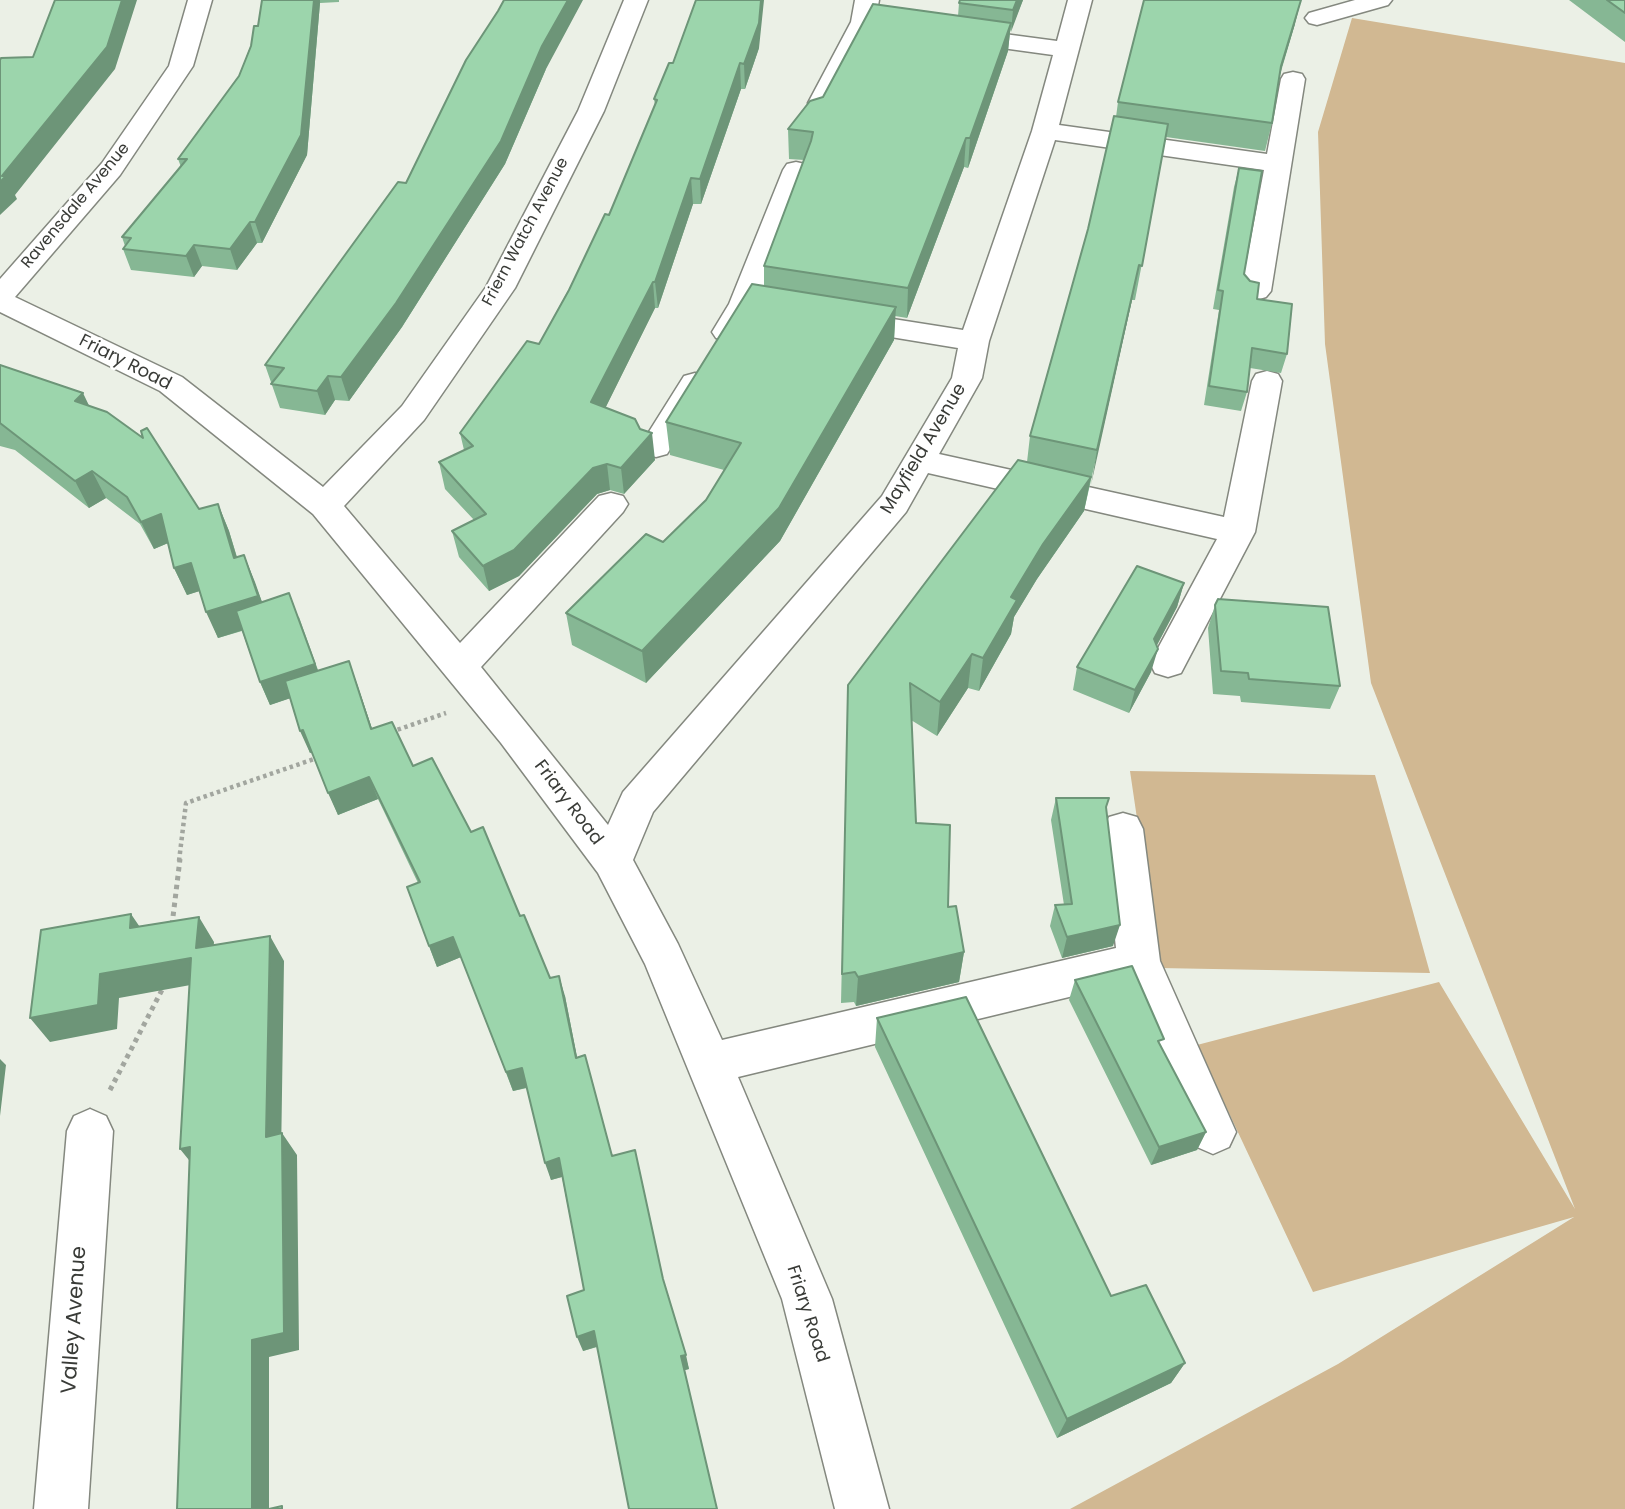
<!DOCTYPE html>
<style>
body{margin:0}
canvas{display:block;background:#ebf0e6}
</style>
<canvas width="1625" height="1509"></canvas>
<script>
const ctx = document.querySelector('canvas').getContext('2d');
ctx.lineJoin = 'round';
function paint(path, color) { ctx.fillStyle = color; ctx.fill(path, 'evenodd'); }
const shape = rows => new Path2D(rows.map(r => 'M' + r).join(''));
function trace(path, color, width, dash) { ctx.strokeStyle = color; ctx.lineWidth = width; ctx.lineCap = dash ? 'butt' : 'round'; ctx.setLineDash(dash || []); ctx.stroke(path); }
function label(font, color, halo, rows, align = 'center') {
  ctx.font = font + ' Poppins,sans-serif'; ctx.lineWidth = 5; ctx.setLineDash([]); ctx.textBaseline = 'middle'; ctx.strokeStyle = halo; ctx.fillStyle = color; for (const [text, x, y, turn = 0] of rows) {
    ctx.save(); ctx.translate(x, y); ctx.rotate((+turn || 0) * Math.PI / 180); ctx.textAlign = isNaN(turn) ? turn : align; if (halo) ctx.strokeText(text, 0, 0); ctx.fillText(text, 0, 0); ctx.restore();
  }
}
paint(shape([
 [1352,18,1625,63,1625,1509,1070,1509,1338,1364,1574,1217,1313,1292,1197,1045,1439,982,1575,1209,1371,683,1325,344,1318,132],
 [1130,771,1375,775,1430,973,1159,968]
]), '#d1b892');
const minor = shape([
 [188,0,212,0,193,66,120,175,15,297,182,377,323,487,402,406,486,287,578,111,624,0,648,0,604,111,515,288,424,420,344,506,460,643,599,496,611,493,623,496,628,504,623,512,481,667,608,825,623,792,882,496,952,378,958,348,842,329,832,326,827,320,832,314,842,311,963,330,1032,131,1053,55,871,30,830,108,821,111,812,108,808,103,851,22,855,0,879,0,876,17,1057,41,1068,0,1092,0,1059,125,1267,154,1281,79,1284,74,1293,72,1302,74,1305,79,1271,291,1266,297,1256,300,1246,297,1241,291,1264,170,1055,140,989,341,982,378,939,454,1224,517,1252,381,1256,374,1267,371,1278,374,1282,381,1255,532,1181,673,1168,677,1155,673,1150,663,1217,539,928,473,906,512,653,812,633,860,678,944,722,1040,1116,948,1103,829,1109,817,1123,813,1137,817,1143,829,1160,961,1236,1132,1229,1147,1213,1154,1197,1147,1127,983,738,1077,832,1299,889,1509,835,1509,782,1299,645,964,598,873,501,743,313,514,160,391,0,312,0,279,102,163,169,66,188,0],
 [1355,0,1392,0,1388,5,1317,25,1309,23,1305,18,1309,13,1355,0],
 [796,162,805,164,809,170,759,304,738,338,727,341,716,338,712,332,729,304,783,170,787,164,796,162],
 [695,373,706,376,710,383,672,446,667,454,656,457,645,454,640,446,684,376,695,373],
 [90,1109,106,1116,113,1131,88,1509,34,1509,67,1131,74,1116,90,1109]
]);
trace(minor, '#84887f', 3);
trace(shape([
 [391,732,446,713],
 [179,861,186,803,320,757]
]), '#a2a69f', 4.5, [3.5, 3.5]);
trace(shape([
 [172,925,180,859],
 [110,1090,164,986]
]), '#a2a69f', 5, [4.5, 4.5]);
paint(minor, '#fff');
paint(shape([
 [262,0,339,0,339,2,320,3,307,155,262,243,257,243,237,270,202,266,194,277,131,270,123,249,125,246,122,237,181,167,178,159,239,76,258,26],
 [1023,0,1010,32,1008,51,968,168,964,167,907,318,895,316,894,340,780,541,646,683,572,645,566,613,663,542,706,500,724,470,670,455,666,422,764,286,764,266,804,160,789,159,788,129,823,97,958,16,959,3],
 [1569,0,1625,0,1625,42],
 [1295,24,1280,75,1272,123,1265,151,1166,137,1135,300,1132,300,1084,511,1037,579,1014,617,1011,634,979,691,968,688,937,736,911,720,916,823,964,952,959,982,856,1006,854,1002,841,1003,848,685,1027,462,1030,436,1088,229,1116,117,1118,102],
 [759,48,745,89,741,89,701,204,693,204,658,308,655,308,605,408,655,460,624,494,610,490,597,494,519,576,489,591,459,557,452,531,474,520,445,489,439,462,464,450,460,433,539,344,609,215,655,105,654,99,673,63],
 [546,69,505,164,402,327,349,401,335,400,325,415,280,408,265,365,406,183],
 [1239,168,1244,274,1287,354,1281,373,1250,368,1247,392,1241,411,1204,405,1219,310,1213,309,1234,187],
 [0,365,89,406,199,509,218,504,229,531,237,557,244,555,262,602,299,617,318,670,357,684,372,729,413,766,471,832,520,916,550,978,565,996,577,1057,612,1156,664,1282,689,1369,685,1370,597,1347,583,1351,584,1290,562,1177,551,1180,527,1088,513,1091,461,957,437,967,429,946,418,883,378,799,338,815,312,752,310,753,290,698,270,705,260,682,242,631,218,638,199,591,187,595,174,568,168,543,154,549,140,524,106,498,89,508,15,450,0,446],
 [1184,583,1177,607,1157,645,1151,672,1129,713,1073,690,1077,667],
 [1215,605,1340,686,1330,709,1241,702,1240,696,1213,694,1208,628],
 [1056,798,1106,807,1113,946,1062,958,1050,926,1055,905,1064,905,1051,820],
 [1075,980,1206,1132,1197,1150,1151,1165,1069,1000],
 [877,1018,1111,1296,1185,1363,1171,1383,1057,1438,875,1047]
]), '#86b794');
paint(shape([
 [122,0,137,0,115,69,15,195,17,199,0,215,0,182,2,176],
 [314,0,320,0,320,3,307,155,262,243,255,222],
 [568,0,583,0,546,69,505,164,402,327,349,401,341,377,542,46],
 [761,0,764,0,759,48,745,89,744,64],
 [1017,0,1023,0,1011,32,1013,10],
 [1301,0,1295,24,1274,93,1281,66],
 [1011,23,1008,51,968,168,970,138],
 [740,63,741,89,701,204,700,179],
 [966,138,964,167,907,318,908,288],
 [691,178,693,204,658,308,655,282],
 [250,222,257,243,237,270,230,249],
 [194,245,202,266,194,277,186,256],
 [1139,265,1132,300,1091,485,1097,450],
 [653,282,655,308,595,429,591,402],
 [896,307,894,340,780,541,646,683,642,651],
 [328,376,335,400,325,415,317,391],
 [83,393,96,420,75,401],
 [652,433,655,460,624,494,621,468],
 [607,464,610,490,597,494,519,576,489,591,483,566,593,468],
 [92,471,106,498,89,508,75,481],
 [1091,477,1084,511,1037,579,1014,617,1011,634,979,691,983,658,1011,597,1043,544],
 [218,504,229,531,245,585,234,558],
 [161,514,173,541,154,549,141,522],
 [244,555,255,582,269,622,218,638,206,612],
 [191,563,203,590,187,595,174,568],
 [1184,583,1177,607,1148,662,1154,639],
 [289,593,324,687,270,705,260,682],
 [1158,649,1151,672,1129,713,1135,690],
 [972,654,968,688,937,736,940,702],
 [349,661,357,684,380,752,371,729],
 [303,730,312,752,310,753,300,731],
 [369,777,378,799,338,815,328,793],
 [131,914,148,939,130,928],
 [199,917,214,942,212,973,196,948],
 [1120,925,1113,946,1062,958,1067,937],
 [270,936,284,961,281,1158,266,1137],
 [453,937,461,957,437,967,429,946],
 [964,952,959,982,856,1006,858,977],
 [191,958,207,982,119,998,117,1029,50,1042,30,1018,100,974],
 [559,976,565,996,581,1077,576,1058],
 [0,1059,6,1065,0,1116],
 [522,1068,529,1087,513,1091,506,1072],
 [1206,1132,1197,1150,1151,1165,1159,1147],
 [282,1133,297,1155,299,1350,269,1357,269,1509,252,1509,252,1340],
 [190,1147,197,1170,180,1149],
 [559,1158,565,1176,551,1180,545,1163],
 [594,1331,599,1346,583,1351,577,1337],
 [686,1355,689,1369,685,1370,681,1356],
 [1185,1363,1171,1383,1057,1438,1067,1419]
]), '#6d9578');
const building = shape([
 [55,0,122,0,107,47,2,176,6,176,0,182,0,60,1,58,33,57,55,0],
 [262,0,314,0,301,135,255,222,250,222,230,249,194,245,186,256,123,249,131,238,122,237,187,159,178,159,239,76,251,46,254,26,258,26,262,0],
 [504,0,568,0,542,46,501,141,396,303,341,377,328,376,317,391,271,384,284,368,265,365,398,182,406,183,466,60,498,11,504,0],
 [696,0,761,0,759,23,744,64,740,63,700,179,691,178,655,282,653,282,591,402,635,419,640,429,652,433,621,468,607,464,593,468,514,550,483,566,452,531,486,514,439,462,473,446,460,433,527,341,539,344,569,290,605,214,609,215,657,100,654,99,669,63,673,63,696,0],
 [960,0,1017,0,1013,10,959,3,960,0],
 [1144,0,1301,0,1281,66,1272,123,1118,102,1144,0],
 [1607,0,1625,0,1625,13,1607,0],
 [873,4,1011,23,970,138,966,138,908,288,764,266,811,141,813,132,788,129,810,101,823,97,873,4],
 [1114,116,1168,124,1142,266,1139,265,1097,450,1030,436,1088,229,1114,116],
 [1239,168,1262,171,1244,274,1250,281,1259,283,1257,299,1292,304,1287,354,1252,348,1247,392,1209,386,1223,291,1218,290,1239,168],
 [752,284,896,307,779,508,642,651,566,613,646,534,663,542,706,500,741,443,666,422,752,284],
 [0,365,83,393,75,401,107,412,143,438,141,431,147,428,199,509,218,504,234,558,244,555,258,596,206,612,191,563,174,568,161,514,141,522,127,497,92,471,75,481,0,423,0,365],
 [1018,460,1091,477,1043,544,1011,597,1017,600,983,658,972,654,940,702,910,683,916,823,950,825,948,907,956,906,964,952,858,977,855,972,842,974,848,685,1018,460],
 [1137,566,1184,583,1154,639,1158,649,1135,690,1077,667,1137,566],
 [289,593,315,664,260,682,236,611,289,593],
 [1218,599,1328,607,1340,686,1249,679,1248,673,1221,671,1215,605,1218,599],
 [349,661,371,729,392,722,413,766,432,758,471,832,483,827,520,916,524,915,550,978,559,976,576,1058,585,1055,612,1156,635,1150,663,1279,686,1355,681,1356,717,1509,629,1509,594,1331,577,1337,567,1296,584,1290,559,1158,545,1163,522,1068,506,1072,453,937,429,946,407,887,420,882,369,777,328,793,303,730,300,731,285,681,349,661],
 [1056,798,1109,798,1106,807,1120,925,1067,937,1055,905,1072,904,1056,798],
 [131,914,130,928,199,917,196,948,270,936,266,1137,282,1133,284,1333,252,1340,252,1509,177,1509,190,1147,180,1149,191,958,100,974,98,1005,30,1018,41,930,131,914],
 [1132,966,1164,1039,1158,1041,1206,1132,1159,1147,1075,980,1132,966],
 [966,997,1111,1296,1146,1285,1185,1363,1067,1419,877,1018,966,997],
 [282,1506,282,1509,269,1509,282,1506]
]);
paint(building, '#9cd5ac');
trace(building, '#6d9578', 2);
label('16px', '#393b37', '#fff', [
 ["Ravensdale Avenue",76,206,-50],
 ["Friern Watch Avenue",526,232,-62]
]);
label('18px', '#393b37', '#fff', [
 ["Friary Road",125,363,27],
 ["Mayfield Avenue",924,449,-59],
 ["Friary Road",568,803,53],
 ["Friary Road",807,1314,72]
]);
label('21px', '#393b37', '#fff', [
 ["Valley Avenue",75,1320,-86]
]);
</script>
